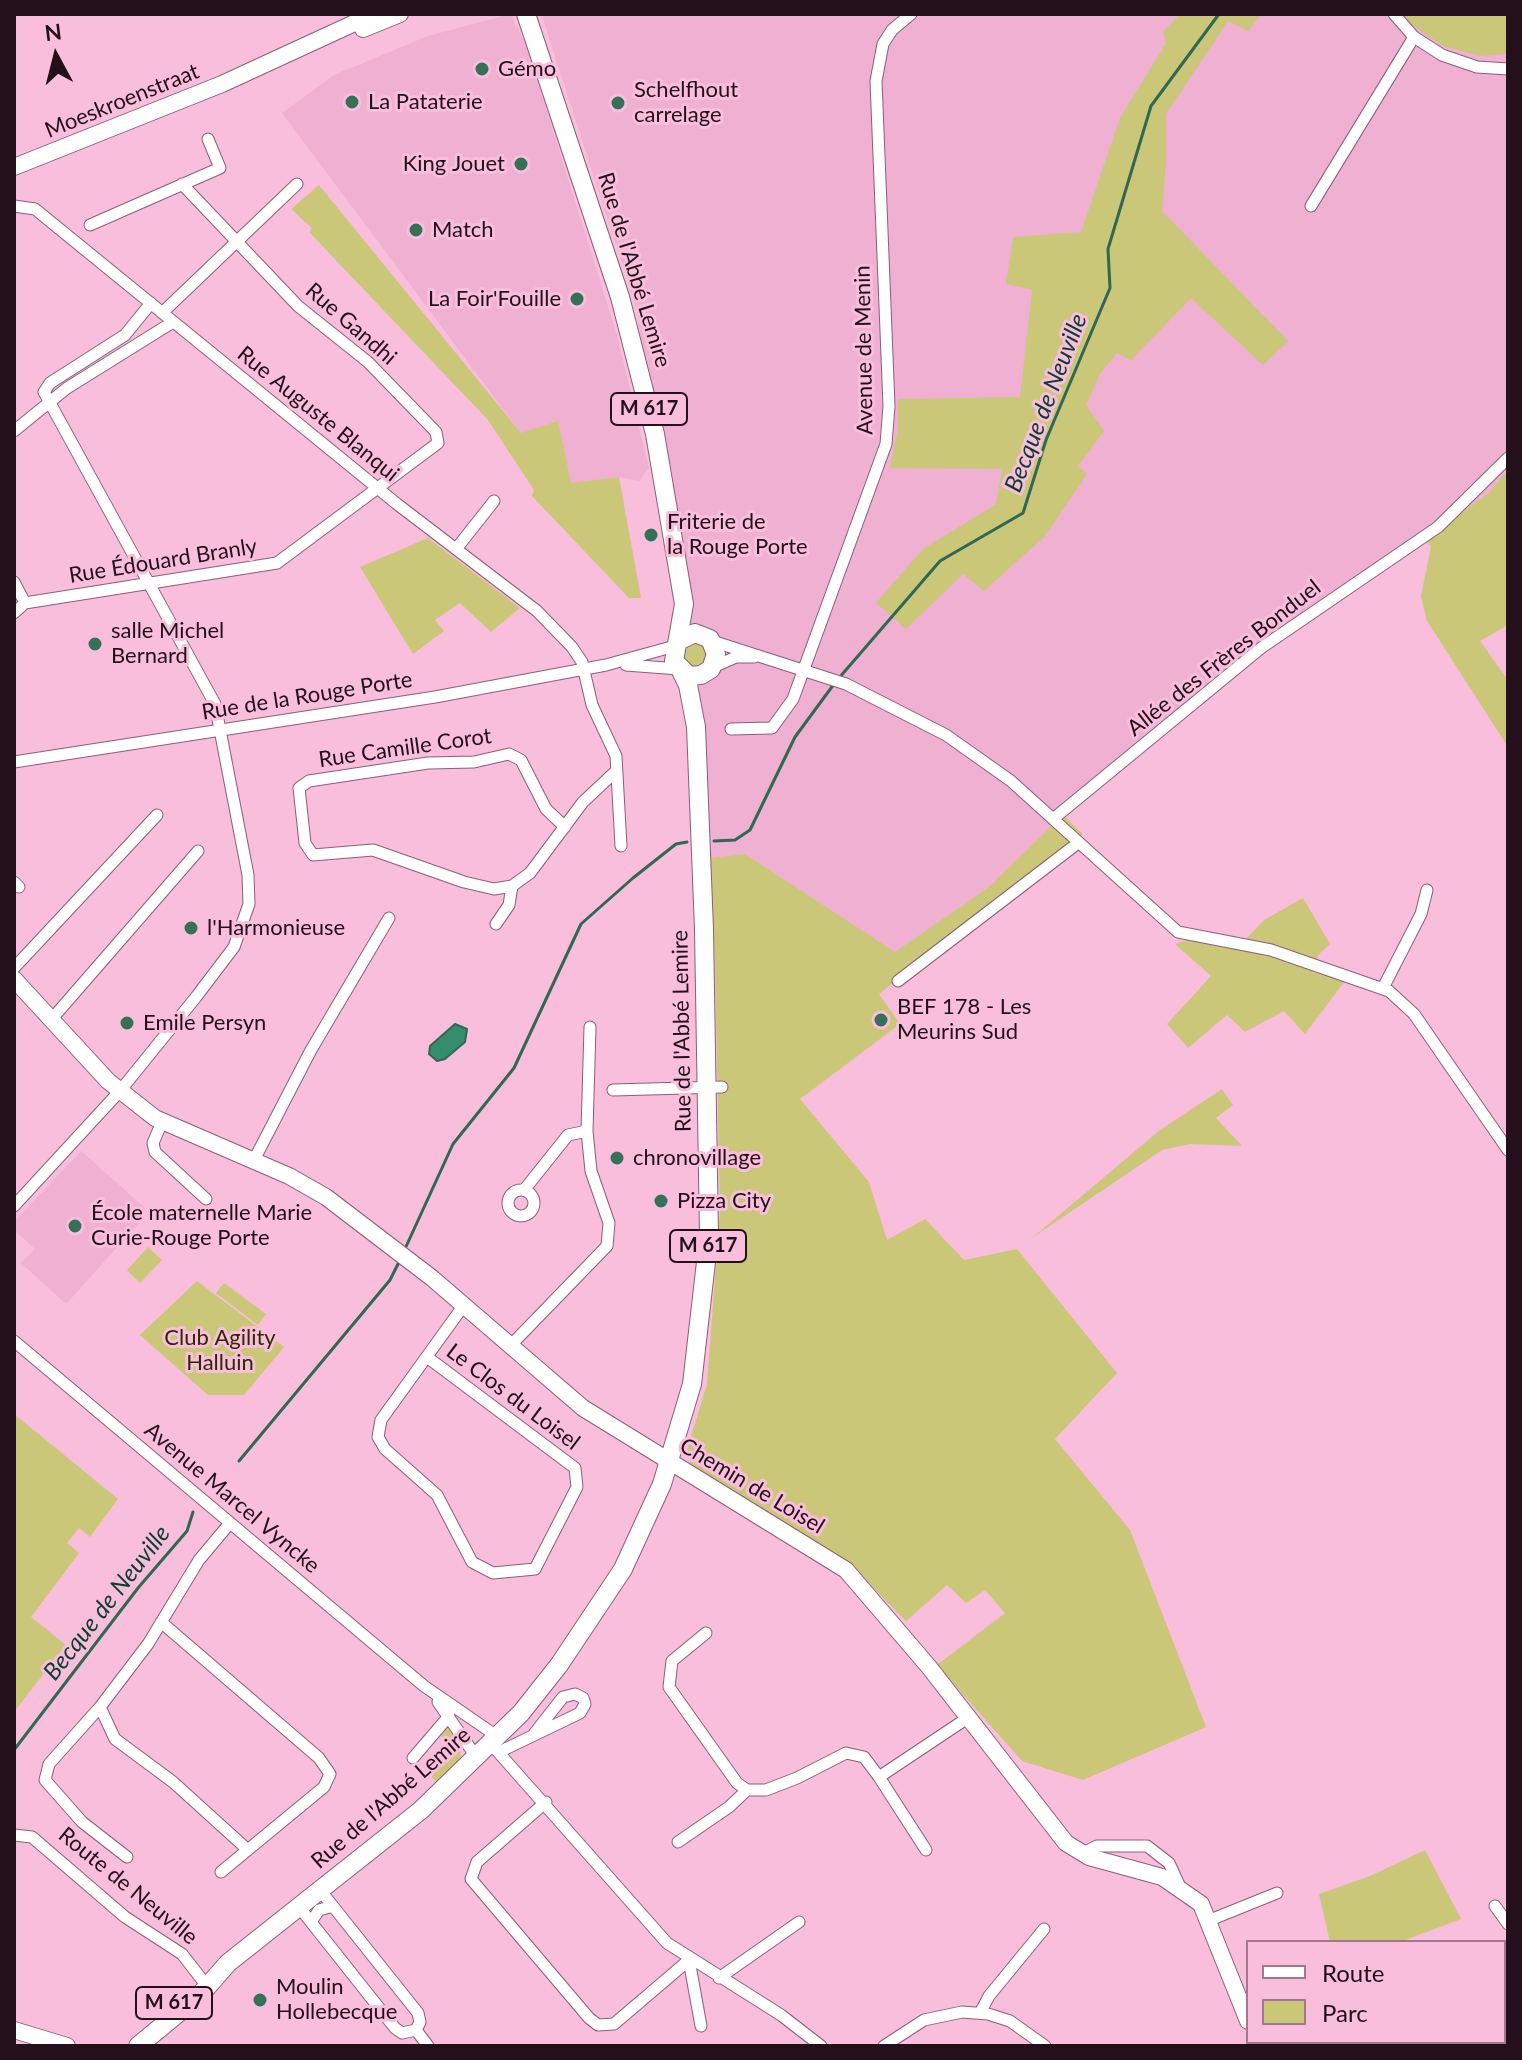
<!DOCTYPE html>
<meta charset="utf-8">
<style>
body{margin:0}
#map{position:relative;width:1522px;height:2060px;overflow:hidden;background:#f8bedc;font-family:Lato,sans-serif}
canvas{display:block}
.frame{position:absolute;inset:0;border:16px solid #23101b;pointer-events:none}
.legend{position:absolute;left:1246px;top:1940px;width:260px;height:104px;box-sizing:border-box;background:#f8bedc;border:2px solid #a3788f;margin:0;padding:10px 14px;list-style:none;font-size:24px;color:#23101b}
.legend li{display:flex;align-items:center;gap:16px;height:40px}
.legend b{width:40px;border:2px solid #a3788f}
.north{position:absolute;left:16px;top:16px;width:80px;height:80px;-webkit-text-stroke:6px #f8bedc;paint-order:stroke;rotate:353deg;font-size:22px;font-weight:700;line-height:32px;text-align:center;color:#23101b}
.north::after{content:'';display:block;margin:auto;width:28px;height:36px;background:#23101b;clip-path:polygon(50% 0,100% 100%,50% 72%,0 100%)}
</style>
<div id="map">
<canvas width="1522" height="2060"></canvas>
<div class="frame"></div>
<ul class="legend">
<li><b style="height:10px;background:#fff"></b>Route</li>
<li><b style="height:22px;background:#cac779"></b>Parc</li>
</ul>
<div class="north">N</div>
</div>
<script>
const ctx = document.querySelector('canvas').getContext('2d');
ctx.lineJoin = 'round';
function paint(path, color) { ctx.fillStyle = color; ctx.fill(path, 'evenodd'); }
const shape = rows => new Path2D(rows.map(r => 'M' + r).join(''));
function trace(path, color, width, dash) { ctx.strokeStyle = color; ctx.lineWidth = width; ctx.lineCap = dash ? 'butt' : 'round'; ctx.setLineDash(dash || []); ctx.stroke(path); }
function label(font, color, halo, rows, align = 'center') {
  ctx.font = font + ' Lato,sans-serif'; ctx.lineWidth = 6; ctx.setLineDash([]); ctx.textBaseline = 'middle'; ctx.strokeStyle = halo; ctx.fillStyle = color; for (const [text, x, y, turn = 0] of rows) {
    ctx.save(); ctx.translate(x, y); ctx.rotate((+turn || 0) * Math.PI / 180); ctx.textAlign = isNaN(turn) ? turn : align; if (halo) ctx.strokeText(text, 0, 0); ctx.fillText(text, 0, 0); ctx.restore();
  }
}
paint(shape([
 [511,14,527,48,617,335,649,468,639,481,619,477,571,484,521,433,282,113,334,75,428,36],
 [544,14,1508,14,1508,470,1488,493,1425,541,1262,653,1050,827,989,887,895,953,745,854,708,858,695,658,635,304,543,19],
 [81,1151,145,1208,135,1218,139,1223,66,1304,21,1263,35,1249,14,1230,14,1222]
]), '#efb0d1');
paint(shape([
 [1180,14,1261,14,1248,31,1228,21,1166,114,1166,162,1162,211,1288,341,1263,365,1191,298,1131,360,1117,353,1101,372,1086,405,1104,431,1078,466,1087,474,1045,536,984,591,963,574,906,629,876,603,923,549,996,504,1002,469,890,468,898,429,898,399,1020,397,1032,290,1006,284,1013,237,1081,232,1120,118,1166,43,1163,32],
 [1404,14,1508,14,1508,54,1480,56,1443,46,1411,24],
 [319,185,521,433,558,421,571,483,619,477,641,598,629,598,532,496,534,490,488,420,309,232,312,228,291,209],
 [1508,470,1508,625,1480,641,1508,680,1508,747,1427,621,1421,596,1431,546,1425,541,1488,493],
 [428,538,520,608,491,632,460,603,435,620,444,631,413,654,360,567],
 '683 655a12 12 0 1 1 24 0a12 12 0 1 1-24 0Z',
 [1065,817,1083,834,879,994,900,1024,800,1099,869,1182,887,1240,925,1219,964,1260,1017,1249,1117,1373,1055,1439,1130,1530,1206,1727,1083,1780,1022,1761,937,1665,1005,1613,985,1590,966,1603,947,1585,906,1621,851,1565,691,1468,687,1450,707,1384,720,1211,715,962,708,858,745,854,895,952,989,887,1050,827],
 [1303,898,1330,944,1319,954,1312,972,1345,981,1305,1034,1284,1011,1245,1032,1227,1015,1188,1048,1167,1024,1211,976,1175,944,1189,939,1239,946,1264,920],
 [1222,1089,1233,1105,1216,1118,1242,1146,1190,1144,1162,1150,1032,1238,1160,1130],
 [148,1247,162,1260,140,1283,127,1270],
 [197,1281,284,1347,244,1395,208,1395,140,1335],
 [224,1283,266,1314,258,1325,216,1293],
 [14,1414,118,1499,90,1537,79,1528,67,1543,79,1553,31,1617,66,1645,14,1712],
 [448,1726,460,1746,461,1758,437,1782,432,1778,432,1759,447,1741,441,1735],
 [1425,1850,1461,1919,1400,1942,1330,1942,1319,1894,1370,1876],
 [1269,2042,1346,2042,1334,2046,1270,2046]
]), '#cac779');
const water = shape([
 [455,1024,467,1029,465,1042,445,1059,437,1061,429,1054,430,1046,455,1024]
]);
paint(water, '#348e6e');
trace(water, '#2f6855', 2);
trace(shape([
 [839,678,940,561,1023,513,1046,440,1110,288,1108,249,1151,106,1219,14],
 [714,841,735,840,750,830,795,737,834,684],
 [404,1251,453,1144,514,1068,581,924,633,878,676,844,687,842],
 [239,1461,390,1280,399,1262],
 [14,1750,138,1588,187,1531,193,1512]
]), '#2f6855', 3);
const street = shape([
 [1394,14,1414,37,1442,55,1477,67,1508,69],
 [14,206,35,209,397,504,537,611,572,647,582,662,592,705,616,756,621,846],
 [1311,206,1414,37],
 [90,225,220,168,208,139],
 [162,313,297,184],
 [14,431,67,388,173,322],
 [456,549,494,501],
 [14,582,25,603],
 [25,603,277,563,438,443,436,432,368,362,298,306,182,184],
 [14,613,25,603],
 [712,641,846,684,946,735,1011,781,1178,932,1271,950,1389,991,1414,1014,1508,1150],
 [626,665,679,669],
 [713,667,736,657,754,657],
 [731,729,772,728,793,699,886,444,889,406,876,81,883,44,892,30,911,14],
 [14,762,435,697,606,665,675,646],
 [1053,819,1261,648,1438,527,1508,458],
 [14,882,19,887],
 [512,886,494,889,464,882,373,850,313,855,305,843,299,788,309,781,428,763,474,762,509,754,521,760,546,809,565,827],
 [496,924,509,905,512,886,530,873,583,802,615,772],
 [14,968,157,815],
 [898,981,1078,843],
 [1383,988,1421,914,1427,890],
 [51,1020,198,851],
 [613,1090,722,1087],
 [162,1122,153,1143,155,1152,206,1199],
 [254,1160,311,1050,389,918],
 [524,1190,568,1135,587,1131,590,1027],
 '508 1203a13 13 0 1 1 26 0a13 13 0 1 1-26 0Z',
 [14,1206,120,1091,196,997,234,947,249,904,248,875,215,704,44,392,50,383,125,335,151,303],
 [14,1341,424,1686,498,1737],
 [510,1346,607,1246,609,1223,591,1171,587,1131],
 [427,1357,575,1468,577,1487,535,1569,493,1573,472,1562,437,1495,385,1449,378,1437,381,1420,464,1305],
 [230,1523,199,1560,148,1644,100,1707,115,1739,173,1782,248,1850],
 [161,1622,319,1758,330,1774,324,1787,221,1872],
 [706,1633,672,1661,669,1687,737,1783,747,1790,766,1790,797,1778,846,1753,864,1757,879,1777,969,1717],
 [438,1702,477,1758],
 [100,1707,49,1764,45,1780,82,1822,127,1857],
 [491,1744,667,1943,781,2015,821,2046],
 [499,1752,580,1713,585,1704,583,1698,575,1694,563,1697,534,1734],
 [413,1758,449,1716],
 [879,1777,926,1850],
 [546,1802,477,1862,471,1879,589,2018,598,2025,614,2024,689,1960],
 [14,1835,32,1837,125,1917,182,1954,207,1986],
 [678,1842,729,1807,747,1790],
 [1081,1854,1097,1846,1147,1846,1169,1863,1180,1887],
 [1495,1906,1508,1924],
 [299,1907,395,2028,402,2033,416,2030,420,2022,418,2013,320,1890],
 [1210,1920,1277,1893],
 [311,1922,319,1910,333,1906],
 [689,1960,701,2026],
 [719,1978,799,1922],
 [980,2013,989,1996,1044,1929],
 [416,2030,428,2046],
 [884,2046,924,2020,962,2012,988,2014,1010,2021,1045,2046]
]);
const secondary = shape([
 [363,29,400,14],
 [14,167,222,84,374,14],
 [14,979,108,1081,155,1118,289,1176,326,1197,432,1278,583,1408,846,1570,929,1667,1066,1843,1089,1857,1162,1877,1201,1904,1248,2021],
 [14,2030,67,2046],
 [1257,2042,1258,2046]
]);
const primary = shape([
 [526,14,620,297,655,434,684,604,674,661,689,676,701,675,711,669,716,654,710,639,695,633,678,641],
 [138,2046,200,1995,228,1963,421,1810,521,1713,559,1665,623,1569,662,1484,692,1384,709,1236,704,929,696,727,688,685,681,671]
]);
trace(street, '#8f5d78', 13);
trace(secondary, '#8f5d78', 18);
trace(primary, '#8f5d78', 20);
trace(street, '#fff', 11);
trace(secondary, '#fff', 16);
trace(primary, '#fff', 18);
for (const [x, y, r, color] of [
 [482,69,8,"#357059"],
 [352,102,8,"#357059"],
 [618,103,8,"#357059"],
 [521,164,8,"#357059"],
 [416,230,8,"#357059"],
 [577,299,8,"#357059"],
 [651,535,8,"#357059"],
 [95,644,8,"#357059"],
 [191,928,8,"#357059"],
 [881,1020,8,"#357059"],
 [127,1023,8,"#357059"],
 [617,1158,8,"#357059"],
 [661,1201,8,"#357059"],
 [75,1226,8,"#357059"],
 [260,2000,8,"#357059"]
]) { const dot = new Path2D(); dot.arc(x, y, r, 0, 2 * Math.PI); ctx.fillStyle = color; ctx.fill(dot); trace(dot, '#f8bedc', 3); }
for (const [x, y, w] of [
 [649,409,76],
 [708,1246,76],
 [174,2003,76]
]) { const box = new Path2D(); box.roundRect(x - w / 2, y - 16, w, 32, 6); ctx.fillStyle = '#f8bedc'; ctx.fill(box); trace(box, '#23101b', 2); }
label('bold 20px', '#23101b', null, [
 ["M 617",649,409],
 ["M 617",708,1246],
 ["M 617",174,2003]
]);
label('22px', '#23101b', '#f8bedc', [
 ["Gémo",498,69],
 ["Schelfhout",634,90],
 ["carrelage",634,115],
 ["La Pataterie",368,102],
 ["King Jouet",505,164,"right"],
 ["Match",432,230],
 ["La Foir'Fouille",561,299,"right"],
 ["Friterie de",667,522],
 ["la Rouge Porte",667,547],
 ["salle Michel",111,631],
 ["Bernard",111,656],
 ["l'Harmonieuse",207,928],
 ["BEF 178 - Les",897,1007],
 ["Meurins Sud",897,1032],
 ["Emile Persyn",143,1023],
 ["chronovillage",633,1158],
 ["Pizza City",677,1201],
 ["École maternelle Marie",91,1213],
 ["Curie-Rouge Porte",91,1238],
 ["Moulin",276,1987],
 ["Hollebecque",276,2012]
], 'left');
label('22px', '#23101b', '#f8bedc', [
 ["Moeskroenstraat",122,101,-22],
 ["Rue de l'Abbé Lemire",634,270,73],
 ["Rue Gandhi",351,324,41],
 ["Avenue de Menin",864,350,-91],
 ["Rue Auguste Blanqui",318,414,39],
 ["Rue Édouard Branly",163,561,-9],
 ["Allée des Frères Bonduel",1224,658,-38],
 ["Rue de la Rouge Porte",307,696,-9],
 ["Rue Camille Corot",405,748,-8],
 ["Rue de l'Abbé Lemire",682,1031,-91],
 ["Le Clos du Loisel",513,1397,37],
 ["Chemin de Loisel",752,1486,31],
 ["Avenue Marcel Vyncke",232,1498,40],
 ["Rue de l'Abbé Lemire",391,1798,-41],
 ["Route de Neuville",128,1886,39]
]);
label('22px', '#2e2b00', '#f8bedc', [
 ["Club Agility",220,1338],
 ["Halluin",220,1363]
]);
label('italic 24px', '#0a3e2d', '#f8bedc', [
 ["Becque de Neuville",1046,403,-69],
 ["Becque de Neuville",107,1603,-52]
]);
</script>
